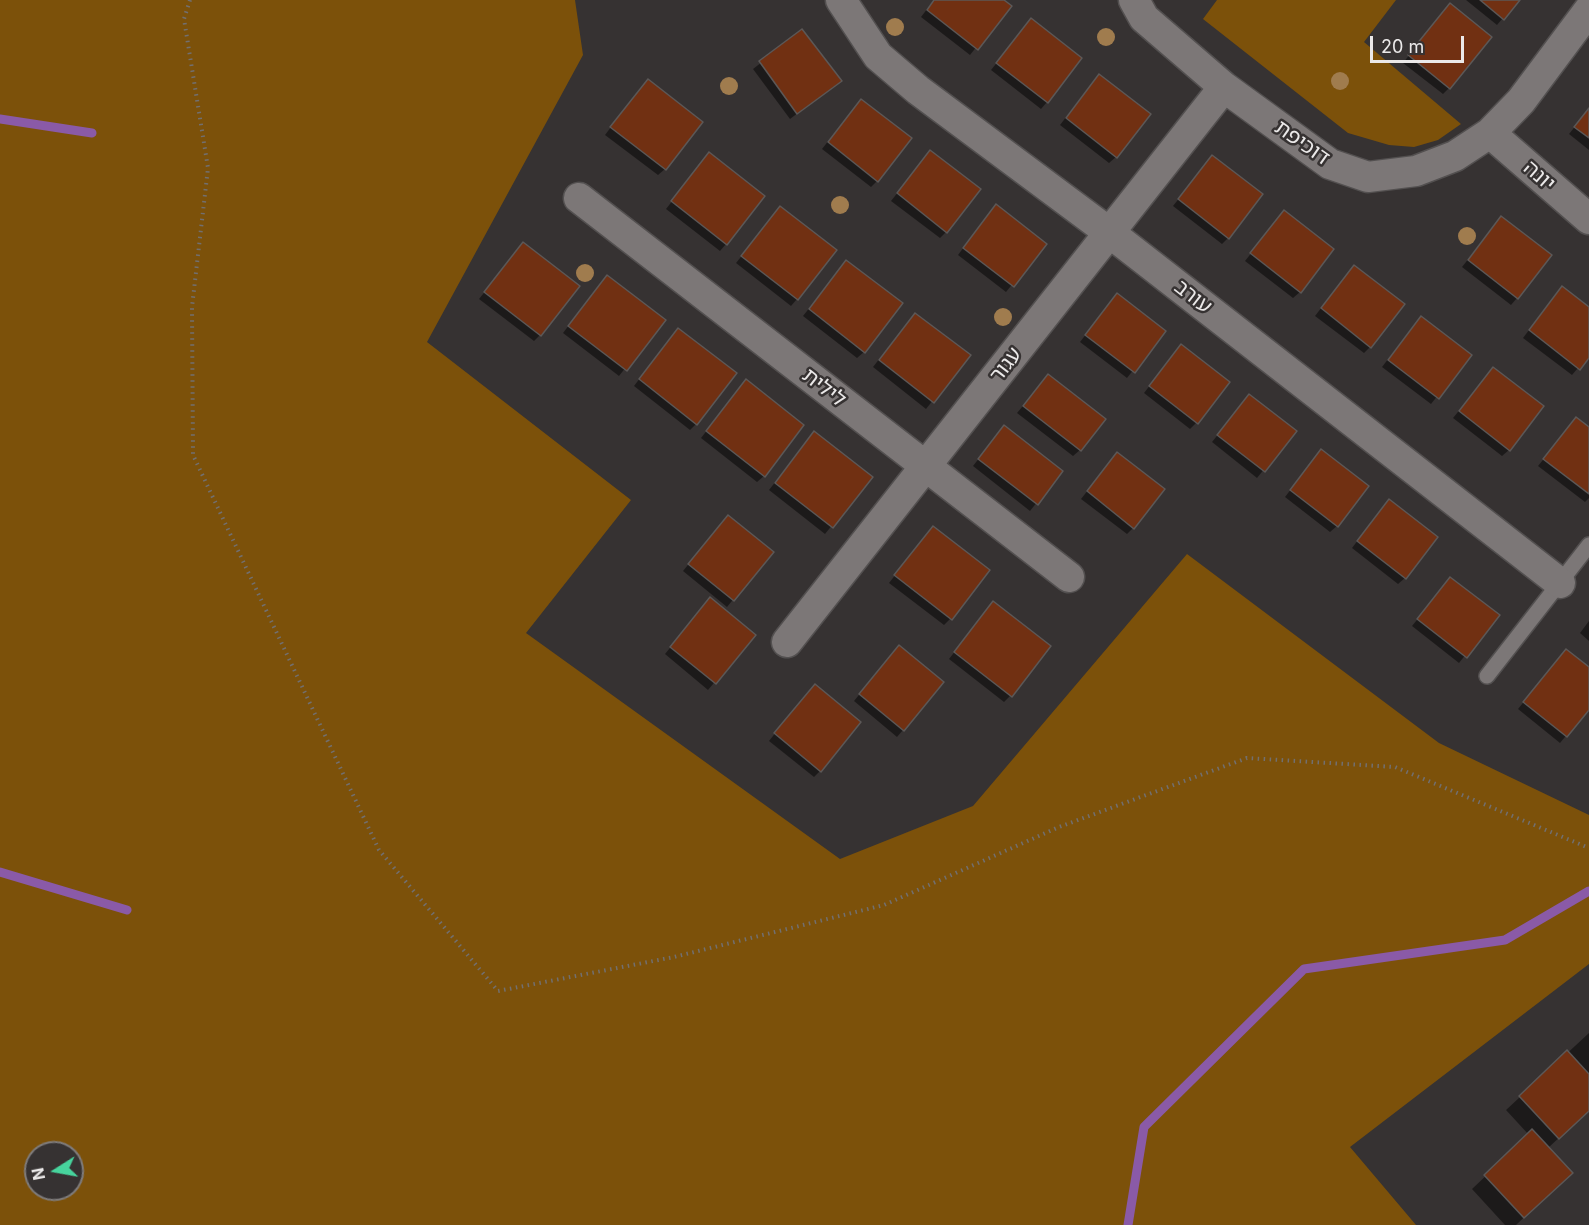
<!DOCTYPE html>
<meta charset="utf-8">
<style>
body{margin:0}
#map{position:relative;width:1589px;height:1225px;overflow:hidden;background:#363232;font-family:Inter,sans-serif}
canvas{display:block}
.north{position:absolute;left:24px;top:1141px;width:60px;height:60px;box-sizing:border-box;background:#363232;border:2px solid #7e7b7b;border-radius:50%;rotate:259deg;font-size:16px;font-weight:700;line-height:24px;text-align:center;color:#ebe9e9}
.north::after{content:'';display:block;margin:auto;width:21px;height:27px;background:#47d49d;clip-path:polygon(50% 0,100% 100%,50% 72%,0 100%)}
.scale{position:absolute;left:1370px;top:36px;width:94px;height:27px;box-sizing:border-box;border:3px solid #ebe9e9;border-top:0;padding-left:8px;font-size:18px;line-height:21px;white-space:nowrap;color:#ebe9e9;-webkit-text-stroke:4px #363232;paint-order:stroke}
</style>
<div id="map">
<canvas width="1589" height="1225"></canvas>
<div class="north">N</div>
<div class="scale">20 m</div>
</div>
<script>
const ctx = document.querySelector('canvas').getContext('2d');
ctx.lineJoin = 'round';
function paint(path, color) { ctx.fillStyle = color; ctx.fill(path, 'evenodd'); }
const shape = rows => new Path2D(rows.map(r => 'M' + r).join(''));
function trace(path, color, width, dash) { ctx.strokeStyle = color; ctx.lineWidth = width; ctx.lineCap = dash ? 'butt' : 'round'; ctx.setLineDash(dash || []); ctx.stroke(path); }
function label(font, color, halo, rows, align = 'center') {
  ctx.font = font + ' Inter,"Noto Sans Hebrew",sans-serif'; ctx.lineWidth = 5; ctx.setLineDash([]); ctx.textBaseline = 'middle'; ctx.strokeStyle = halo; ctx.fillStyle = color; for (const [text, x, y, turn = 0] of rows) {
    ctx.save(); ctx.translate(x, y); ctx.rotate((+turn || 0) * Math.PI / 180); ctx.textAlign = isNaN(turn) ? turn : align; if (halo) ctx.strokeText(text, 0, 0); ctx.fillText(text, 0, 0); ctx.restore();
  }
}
paint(shape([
 [0,0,575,0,583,55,427,342,631,500,526,633,840,859,973,806,1187,554,1439,743,1589,815,1589,964,1350,1147,1416,1225,0,1225],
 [36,1153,72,1153,72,1189,36,1189],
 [1217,0,1396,0,1364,42,1461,124,1438,140,1414,147,1389,145,1348,133,1203,19]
]), '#7c510a');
paint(shape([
 [934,0,1002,0,1009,6,970,55,921,17],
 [1466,0,1518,0,1497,25],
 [1444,11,1449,88,1443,94,1403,63],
 [1031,20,1047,102,1041,109,991,70],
 [802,31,840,81,790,119,753,69],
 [1093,82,1116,157,1109,163,1060,125],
 [641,87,665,169,658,175,605,135],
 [855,107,877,181,871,187,822,149],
 [1589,109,1589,150,1569,134],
 [930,152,946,232,940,238,891,201],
 [709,154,726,244,720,251,666,209],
 [1212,157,1228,238,1222,244,1173,206],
 [780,208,797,299,791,306,736,263],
 [990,212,1045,244,1006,292,958,255],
 [1284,212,1300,292,1293,298,1245,261],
 [1501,218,1517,298,1511,305,1462,267],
 [523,244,540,335,534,341,479,299],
 [846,262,864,352,857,358,803,316],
 [1348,273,1370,347,1364,353,1315,316],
 [601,283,663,320,619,376,563,333],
 [1556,294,1589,309,1589,355,1572,375,1523,338],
 [1111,302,1164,331,1127,378,1080,342],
 [909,321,968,356,926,409,873,367],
 [1415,324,1470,355,1431,404,1382,367],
 [672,336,696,424,690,430,634,386],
 [1175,353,1196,423,1190,429,1144,393],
 [1493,369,1509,450,1502,456,1453,418],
 [1048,376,1080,450,1073,456,1017,413],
 [740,388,764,476,757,482,701,438],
 [1249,396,1295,431,1257,478,1212,442],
 [1576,419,1589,429,1589,498,1585,502,1538,466],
 [998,434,1061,472,1030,511,973,466],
 [808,440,871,477,825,534,769,490],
 [1315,458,1337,526,1330,532,1285,497],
 [1111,461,1133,528,1127,534,1081,499],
 [1383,507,1405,578,1398,584,1352,548],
 [722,523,772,552,727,607,683,571],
 [933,527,950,619,944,625,889,583],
 [1450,579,1497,615,1459,663,1412,626],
 [704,606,754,635,708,690,665,654],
 [987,610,1010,696,1004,702,949,659],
 [1589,621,1589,641,1580,633],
 [892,654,903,730,897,737,854,701],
 [1560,657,1589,669,1589,708,1560,743,1518,709],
 [808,692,820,771,814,777,769,741],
 [1589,1033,1589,1110,1548,1148,1557,1186,1516,1225,1505,1225,1472,1189,1529,1135,1506,1110]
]), '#0007');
trace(shape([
 [0,119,92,133],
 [0,872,127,910],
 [1128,1225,1144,1127,1304,969,1505,940,1589,891]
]), '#8a5aa7', 9);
const building = shape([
 [934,0,1004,0,1012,6,978,50,927,10,934,0],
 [1480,0,1520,0,1504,20,1480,0],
 [1450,3,1492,37,1450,89,1408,55,1450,3],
 [1031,18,1082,58,1048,103,996,63,1031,18],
 [802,29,842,81,797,114,759,61,802,29],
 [1099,74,1151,114,1117,158,1066,118,1099,74],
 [648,79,703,122,666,170,610,127,648,79],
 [861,99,912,138,878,182,828,142,861,99],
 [1589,108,1589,138,1574,127,1589,108],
 [930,150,981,189,947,233,897,193,930,150],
 [709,152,765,196,727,245,671,201,709,152],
 [1212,155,1263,194,1229,239,1178,199,1212,155],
 [996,204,1047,244,1014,287,963,248,996,204],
 [780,206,837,250,798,300,741,256,780,206],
 [1284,210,1334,249,1301,293,1250,253,1284,210],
 [1501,216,1552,255,1518,299,1468,260,1501,216],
 [523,242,580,286,541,336,484,292,523,242],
 [846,260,903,303,865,353,809,309,846,260],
 [1354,265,1405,304,1371,348,1321,308,1354,265],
 [607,275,666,320,627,371,568,326,607,275],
 [1562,286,1589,307,1589,358,1580,370,1529,330,1562,286],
 [1117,293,1166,331,1135,373,1085,335,1117,293],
 [915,313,971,355,934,403,879,360,915,313],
 [1421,316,1472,355,1439,399,1388,360,1421,316],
 [678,328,737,373,697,425,639,379,678,328],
 [1181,344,1230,382,1198,424,1149,386,1181,344],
 [1493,367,1544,406,1510,451,1459,411,1493,367],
 [1048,374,1106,419,1081,451,1023,406,1048,374],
 [746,379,804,425,765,477,706,431,746,379],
 [1249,394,1297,431,1265,472,1217,435,1249,394],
 [1576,417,1589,427,1589,494,1543,459,1576,417],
 [1004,425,1063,471,1038,505,978,459,1004,425],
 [814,431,873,477,833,528,775,483,814,431],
 [1321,449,1369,486,1338,527,1290,490,1321,449],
 [1117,452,1165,489,1134,529,1087,491,1117,452],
 [1389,499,1438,537,1406,579,1357,541,1389,499],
 [728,515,774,552,734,601,688,564,728,515],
 [933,526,990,570,952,620,894,575,933,526],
 [1450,577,1500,615,1467,658,1417,619,1450,577],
 [710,597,756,635,716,684,670,647,710,597],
 [993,601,1051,646,1012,697,954,652,993,601],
 [899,645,944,682,904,731,859,694,899,645],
 [1566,649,1589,667,1589,710,1567,737,1523,702,1566,649],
 [815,684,861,722,821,772,774,733,815,684],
 [1567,1050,1589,1074,1589,1111,1559,1139,1519,1096,1567,1050],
 [1532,1129,1573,1173,1524,1218,1484,1175,1532,1129]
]);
paint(building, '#713012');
trace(building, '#5c5857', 1.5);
const lane = shape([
 [1487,676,1589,545]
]);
const street = shape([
 [841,0,878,56,918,90,1110,233,1560,583],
 [1134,0,1144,18,1224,87,1330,164,1368,177,1416,171,1455,156,1490,133,1521,101,1589,10],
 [1490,133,1589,219],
 [579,198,1069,577],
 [787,642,1224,87]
]);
trace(lane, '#535050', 18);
trace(street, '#535050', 33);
trace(shape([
 [190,0,184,19,208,168,192,307,193,455,379,850,498,991,674,957,884,905,1059,827,1247,758,1395,767,1589,848]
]), '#726f6f', 4, [1.5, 4.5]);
trace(lane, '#7c7777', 15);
trace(street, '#7c7777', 30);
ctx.fillStyle = '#a07c4e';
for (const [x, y] of [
 [895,27],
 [1106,37],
 [1340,81],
 [729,86],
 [840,205],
 [1467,236],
 [585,273],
 [1003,317]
]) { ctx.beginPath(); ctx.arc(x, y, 9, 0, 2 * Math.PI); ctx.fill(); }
label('21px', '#ebe9e9', '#363232', [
 ["דוכיפת",1302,143,35],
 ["יונה",1539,176,41],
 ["עורב",1193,297,38],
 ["עגור",1006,365,-52],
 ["לילית",824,388,38]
]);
</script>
